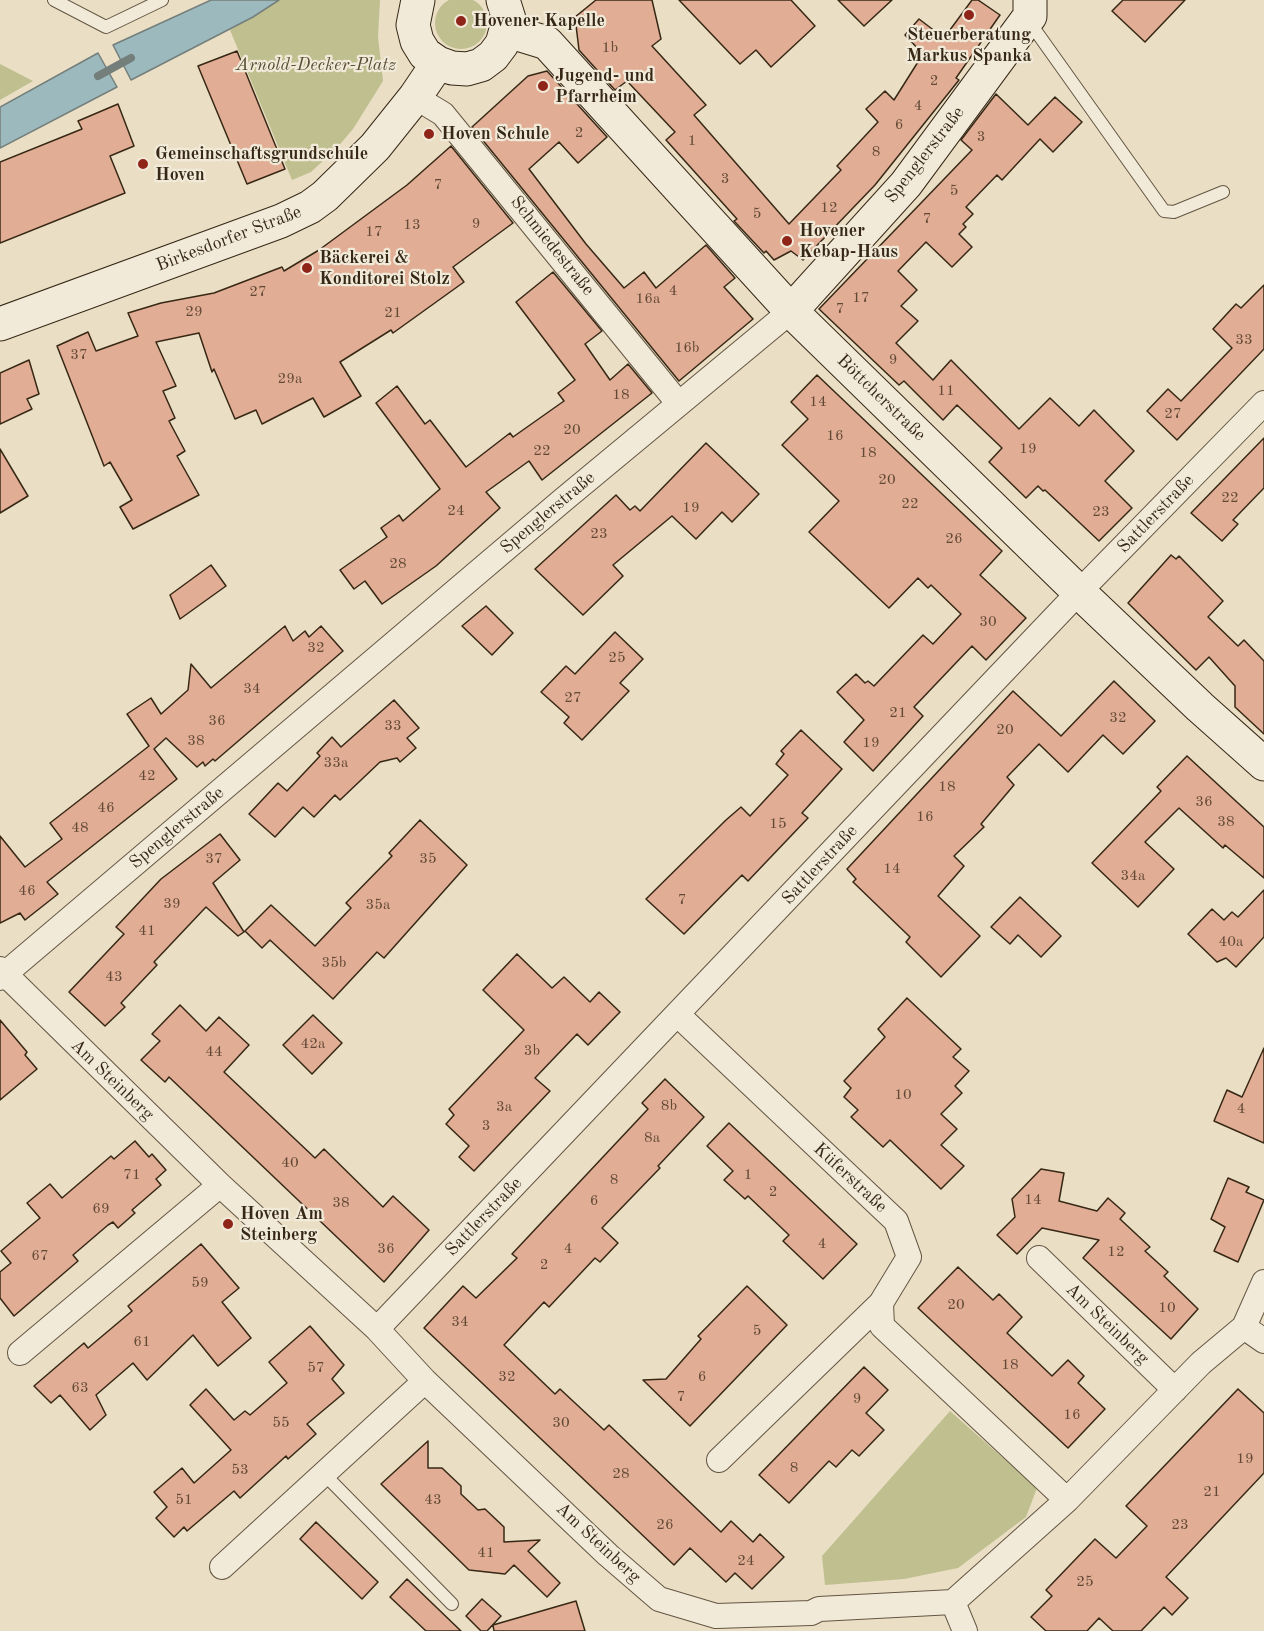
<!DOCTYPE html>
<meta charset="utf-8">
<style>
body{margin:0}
canvas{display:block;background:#eadec4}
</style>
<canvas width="1264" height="1631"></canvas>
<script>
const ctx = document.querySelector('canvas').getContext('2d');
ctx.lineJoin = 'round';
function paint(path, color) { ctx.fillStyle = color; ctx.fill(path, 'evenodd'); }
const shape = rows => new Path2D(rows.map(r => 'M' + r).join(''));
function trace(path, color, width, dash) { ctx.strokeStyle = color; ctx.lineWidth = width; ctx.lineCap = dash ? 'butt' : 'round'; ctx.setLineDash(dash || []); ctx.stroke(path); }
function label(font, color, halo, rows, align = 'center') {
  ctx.font = font + ' "Old Standard TT",serif'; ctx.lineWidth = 4.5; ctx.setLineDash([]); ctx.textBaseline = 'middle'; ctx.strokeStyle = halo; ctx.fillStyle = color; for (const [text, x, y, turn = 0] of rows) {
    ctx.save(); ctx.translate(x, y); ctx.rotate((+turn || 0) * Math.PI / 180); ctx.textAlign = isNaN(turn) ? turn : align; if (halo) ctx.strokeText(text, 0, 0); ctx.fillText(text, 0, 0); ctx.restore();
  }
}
paint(shape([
 '435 23a26 26 0 1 1 52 0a26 26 0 1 1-52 0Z',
 [279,0,380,0,378,37,383,81,353,129,336,149,311,172,292,180,230,30],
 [0,64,33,81,0,100],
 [950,1411,1037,1488,1026,1517,958,1568,904,1579,825,1585,822,1556]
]), '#bfbf8f');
const water = shape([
 [211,0,279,0,253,17,131,80,113,45,211,0],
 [98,53,117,87,0,148,0,107,98,53]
]);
paint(water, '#9cb9be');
trace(water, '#747f7b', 1.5);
trace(shape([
 [98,76,131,58]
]), '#747f7b', 8);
const building = shape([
 [596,0,652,0,661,39,652,46,706,105,694,115,789,224,841,170,837,166,878,122,866,109,885,91,894,100,923,54,905,35,919,19,944,38,972,0,978,0,1000,15,956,78,959,80,875,185,803,260,791,251,774,260,766,251,764,253,734,221,737,219,666,140,675,132,627,81,615,90,579,50,575,17,596,0],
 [679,0,791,0,815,26,771,67,756,50,740,64,679,0],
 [838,0,892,0,864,26,838,0],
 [1123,0,1185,0,1145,42,1112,11,1123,0],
 [237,51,285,169,247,184,198,66,237,51],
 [547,71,607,137,578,163,559,142,529,169,586,244,624,288,644,272,656,288,706,245,735,278,724,287,753,319,679,381,472,127,528,76,547,71],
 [996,94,1028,125,1055,97,1082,122,1053,152,1040,139,1002,180,997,175,966,207,973,214,963,224,966,227,959,234,972,247,952,267,926,242,898,271,917,290,901,306,918,321,896,343,933,380,951,360,1019,429,1050,398,1079,426,1094,410,1134,451,1105,481,1132,508,1099,541,1045,490,1043,491,1038,486,1026,498,989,462,1002,448,957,405,943,420,904,381,899,385,819,309,972,150,961,140,996,94],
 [118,104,134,146,110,156,125,193,0,243,0,162,82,129,78,121,118,104],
 [451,146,513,223,453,267,464,282,393,333,391,330,340,362,361,396,324,417,313,398,262,424,256,410,235,419,214,369,212,372,199,333,156,342,176,386,163,391,175,418,169,421,185,451,177,456,199,495,133,529,120,507,132,500,110,462,104,466,57,346,88,332,96,351,138,336,128,313,161,303,214,293,282,267,284,271,319,250,407,185,451,146],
 [553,272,602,331,585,344,610,380,628,364,652,393,542,480,529,461,486,492,500,508,436,566,382,604,365,581,354,589,340,570,387,537,381,528,399,515,403,521,440,489,376,403,397,386,425,424,430,420,466,467,510,433,513,437,564,401,558,393,575,380,516,302,553,272],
 [1264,285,1264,349,1177,440,1147,411,1168,389,1181,401,1232,348,1213,329,1236,304,1241,308,1264,285],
 [29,360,39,394,27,399,32,409,0,424,0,373,29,360],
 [817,375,1002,551,980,575,1026,618,986,660,972,646,914,707,923,716,873,771,844,742,864,720,837,692,856,674,865,683,868,681,874,686,923,635,933,644,961,614,931,585,928,588,918,578,889,608,809,532,839,501,782,445,808,419,791,402,817,375],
 [1264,438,1264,488,1233,520,1238,524,1222,541,1191,513,1264,438],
 [706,443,759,494,732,522,722,512,696,539,672,516,613,565,623,576,583,615,535,569,616,495,630,510,635,506,640,511,706,443],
 [0,449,28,496,0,513,0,449],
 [1171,555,1176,559,1179,556,1223,601,1208,617,1238,646,1244,640,1264,661,1264,734,1235,707,1235,686,1209,657,1196,670,1128,603,1171,555],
 [211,565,226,586,180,619,170,595,211,565],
 [486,606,513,633,492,655,462,626,486,606],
 [285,626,293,641,305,631,309,637,321,626,343,651,215,761,213,759,205,766,203,762,197,767,166,738,154,749,177,779,47,882,58,894,25,920,20,913,0,923,0,836,25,867,62,839,50,823,149,746,127,714,151,698,161,714,188,690,191,664,211,688,285,626],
 [615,632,643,659,620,683,629,691,582,740,564,723,569,717,541,692,566,666,575,674,615,632],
 [1114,681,1155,721,1123,754,1103,735,1068,772,1039,744,1007,777,1014,785,981,824,984,827,954,856,964,866,938,896,980,936,941,977,906,942,910,937,853,882,856,879,847,869,1013,691,1061,736,1114,681],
 [394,700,419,728,407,738,416,748,400,762,397,758,380,762,340,800,335,795,314,817,303,807,275,837,249,814,278,783,287,791,320,756,317,753,332,737,341,747,394,700],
 [801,730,842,769,802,813,808,818,748,881,742,875,684,934,646,899,726,820,741,807,750,816,788,775,776,764,784,754,781,751,801,730],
 [1187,756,1264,827,1264,878,1225,845,1223,848,1179,808,1145,842,1174,869,1138,907,1092,863,1161,791,1157,787,1187,756],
 [420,820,467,865,384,958,377,952,333,999,270,940,262,948,245,931,271,905,315,946,351,908,346,903,392,856,389,853,420,820],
 [220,834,240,860,213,883,244,932,238,936,206,907,154,962,157,965,121,1003,125,1007,105,1026,69,992,124,934,116,927,161,879,220,834],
 [1264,890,1264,937,1236,967,1226,958,1217,962,1188,934,1212,909,1224,920,1232,912,1238,917,1264,890],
 [1020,897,1061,936,1041,957,1018,935,1010,944,991,927,1020,897],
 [517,954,552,988,564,977,590,1002,599,992,620,1012,588,1045,577,1034,535,1078,550,1091,474,1171,459,1157,469,1146,446,1124,454,1115,449,1109,524,1030,483,990,517,954],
 [907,998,961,1049,953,1057,969,1071,955,1086,962,1093,941,1114,957,1129,941,1145,964,1166,941,1189,890,1140,883,1147,851,1117,858,1110,844,1097,851,1088,844,1081,885,1037,878,1029,907,998],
 [180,1005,206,1031,219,1017,249,1045,224,1072,315,1158,324,1149,383,1207,393,1196,429,1230,384,1282,169,1077,165,1082,141,1060,160,1041,152,1034,180,1005],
 [313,1015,342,1043,312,1074,283,1045,313,1015],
 [0,1020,27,1052,25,1055,37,1069,0,1100,0,1020],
 [1264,1048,1264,1143,1214,1121,1227,1090,1242,1097,1264,1048],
 [665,1079,704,1117,658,1166,660,1168,602,1228,618,1243,600,1262,595,1258,549,1307,544,1302,504,1345,555,1394,560,1389,604,1430,609,1425,721,1532,731,1521,753,1542,760,1534,784,1557,752,1589,735,1573,726,1582,690,1548,674,1565,424,1328,463,1286,476,1298,517,1258,512,1254,648,1109,642,1103,665,1079],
 [729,1123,857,1244,823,1279,783,1241,789,1235,748,1196,745,1199,724,1180,733,1171,707,1146,729,1123],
 [135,1141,149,1157,152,1154,166,1170,156,1179,161,1185,132,1210,135,1213,118,1228,113,1222,108,1225,73,1255,78,1261,14,1316,0,1298,0,1272,11,1263,1,1251,40,1218,27,1203,50,1184,62,1198,111,1156,114,1159,135,1141],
 [1041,1169,1064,1173,1059,1201,1097,1211,1108,1198,1125,1213,1120,1219,1150,1247,1145,1251,1168,1272,1164,1276,1198,1309,1171,1339,1083,1258,1099,1240,1042,1228,1017,1254,997,1235,1015,1217,1012,1199,1041,1169],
 [1228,1178,1249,1187,1246,1192,1264,1200,1238,1262,1214,1251,1225,1227,1211,1219,1228,1178],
 [201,1244,239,1288,222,1302,251,1338,218,1366,193,1335,147,1380,133,1363,96,1395,106,1415,90,1430,60,1395,51,1403,34,1386,84,1343,88,1348,132,1311,128,1306,201,1244],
 [958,1267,993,1300,999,1294,1022,1317,1007,1333,1052,1376,1068,1360,1084,1376,1078,1383,1105,1409,1068,1448,918,1308,958,1267],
 [747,1286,787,1325,690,1426,643,1380,666,1379,701,1339,698,1336,747,1286],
 [310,1326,344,1365,332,1379,344,1393,307,1424,316,1434,288,1459,286,1456,240,1498,234,1491,187,1531,184,1527,174,1537,156,1518,167,1507,154,1492,182,1468,194,1483,231,1450,190,1405,206,1389,234,1420,245,1411,250,1415,287,1383,269,1362,310,1326],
 [864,1367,888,1390,866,1413,884,1430,859,1456,852,1450,836,1467,829,1461,789,1503,759,1475,864,1367],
 [1238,1389,1264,1413,1264,1473,1166,1577,1188,1598,1172,1615,1164,1607,1141,1631,1113,1631,1099,1618,1087,1631,1046,1631,1031,1617,1052,1596,1046,1590,1095,1539,1116,1558,1147,1526,1126,1506,1238,1389],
 [428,1441,428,1468,442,1468,461,1486,461,1494,478,1510,485,1509,504,1527,504,1542,540,1540,528,1551,560,1583,547,1597,514,1565,505,1574,469,1570,381,1484,428,1441],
 [316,1522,378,1582,362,1599,300,1539,316,1522],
 [407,1579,461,1631,426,1631,390,1597,407,1579],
 [482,1599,501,1616,487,1631,481,1631,466,1616,482,1599],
 [576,1601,585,1631,494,1631,493,1625,576,1601]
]);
paint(building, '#e1ad94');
trace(building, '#372816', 1.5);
const service = shape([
 [54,0,106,27,162,0],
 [1028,20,1164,211,1174,212,1223,192],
 [323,1473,452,1604]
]);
const minor = shape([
 [415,97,443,114,679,404],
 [0,969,220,1185,377,1329,425,1381,608,1555,659,1599,716,1616,811,1613,819,1609,953,1602,1067,1500,1201,1363,1244,1327,1264,1282],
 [0,978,563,500,791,311],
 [678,1015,896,1221,909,1257,881,1303,719,1460],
 [1039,1258,1175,1390],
 [881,1303,882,1326,1067,1500],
 [1244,1327,1264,1341],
 [377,1329,1079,592,1264,403],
 [20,1353,220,1185],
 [222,1567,425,1381],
 [953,1602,965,1631]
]);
const secondary = shape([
 [418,0,413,25,417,41,425,54,438,63,452,68,467,69,481,65,493,56,502,44,509,19,503,0],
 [508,31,547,43,791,311,1079,592,1200,707,1264,764],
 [791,311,906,184,1030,16,1030,0],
 [0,324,281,221,310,207,325,196,375,147,415,97,438,63]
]);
trace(service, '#645642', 14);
trace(minor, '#645642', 26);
trace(secondary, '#372816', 35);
trace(service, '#f1ead9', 12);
trace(minor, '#f1ead9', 24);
trace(secondary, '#f1ead9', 33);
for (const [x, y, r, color] of [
 [969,15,6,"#8f2418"],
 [461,21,6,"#8f2418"],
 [543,86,6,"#8f2418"],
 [429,134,6,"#8f2418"],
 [143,164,6,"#8f2418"],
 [787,241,6,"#8f2418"],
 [307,268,6,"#8f2418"],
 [228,1224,6,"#8f2418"]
]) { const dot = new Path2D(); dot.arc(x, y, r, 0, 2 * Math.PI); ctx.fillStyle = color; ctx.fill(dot); trace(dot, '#f1ead9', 2); }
label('15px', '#624936', null, [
 ["1b",610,48],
 ["2",934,81],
 ["4",918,106],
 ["6",899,125],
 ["2",579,133],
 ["3",981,137],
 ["1",692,141],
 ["8",876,152],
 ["3",725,179],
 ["7",438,185],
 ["5",954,191],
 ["12",829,208],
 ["5",757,214],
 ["7",927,219],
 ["9",476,224],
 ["13",412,225],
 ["17",374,232],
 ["4",673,291],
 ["27",258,292],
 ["17",861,298],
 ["16a",648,299],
 ["7",840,309],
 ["29",194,312],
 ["21",393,313],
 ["33",1244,340],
 ["16b",687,348],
 ["37",79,355],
 ["9",893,360],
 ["29a",290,379],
 ["11",946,391],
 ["18",621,395],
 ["14",818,402],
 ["27",1173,414],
 ["20",572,430],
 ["16",835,436],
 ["19",1028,449],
 ["22",542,451],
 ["18",868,453],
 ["20",887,480],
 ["22",1230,498],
 ["22",910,504],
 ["19",691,508],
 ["24",456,511],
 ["23",1101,512],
 ["23",599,534],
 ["26",954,539],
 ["28",398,564],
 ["30",988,622],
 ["32",316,648],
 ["25",617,658],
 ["34",252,689],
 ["27",573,698],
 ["21",898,713],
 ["32",1118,718],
 ["36",217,721],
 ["33",393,726],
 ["20",1005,730],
 ["38",196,741],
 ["19",871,743],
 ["33a",336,763],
 ["42",147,776],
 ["18",947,787],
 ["36",1204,802],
 ["46",106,808],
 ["16",925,817],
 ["38",1226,822],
 ["15",778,824],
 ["48",80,828],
 ["37",214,859],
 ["35",428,859],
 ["14",892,869],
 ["34a",1133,876],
 ["46",27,891],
 ["7",682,900],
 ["39",172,904],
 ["35a",378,905],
 ["41",147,931],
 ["40a",1231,942],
 ["35b",334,963],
 ["43",114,977],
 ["42a",313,1044],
 ["3b",532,1051],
 ["44",214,1052],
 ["10",903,1095],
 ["8b",669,1106],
 ["3a",504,1107],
 ["4",1241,1109],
 ["3",486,1126],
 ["8a",652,1138],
 ["40",290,1163],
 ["71",132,1175],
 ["1",748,1175],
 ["8",614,1180],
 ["2",773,1192],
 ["14",1033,1200],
 ["6",594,1201],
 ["38",341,1203],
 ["69",101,1209],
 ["4",822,1244],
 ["36",386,1249],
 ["4",568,1249],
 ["12",1116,1252],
 ["67",40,1256],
 ["2",544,1265],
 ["59",200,1283],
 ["20",956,1305],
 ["10",1167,1308],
 ["34",460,1322],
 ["5",757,1331],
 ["61",142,1342],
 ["18",1010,1365],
 ["57",316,1368],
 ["32",507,1377],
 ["6",702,1377],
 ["63",80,1388],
 ["7",681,1397],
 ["9",857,1399],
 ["16",1072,1415],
 ["55",281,1423],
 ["30",561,1423],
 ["19",1245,1459],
 ["8",794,1468],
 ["53",240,1470],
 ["28",621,1474],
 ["21",1212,1492],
 ["51",184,1500],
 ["43",433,1500],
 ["26",665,1525],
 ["23",1180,1525],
 ["41",486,1553],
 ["24",746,1561],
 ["25",1085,1582]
]);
label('bold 18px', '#372816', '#f1ead9', [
 ["Hovener Kapelle",473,21],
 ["Steuerberatung",969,35,"center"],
 ["Markus Spanka",969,56,"center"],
 ["Jugend- und",555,76],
 ["Pfarrheim",555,97],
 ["Hoven Schule",441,134],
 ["Gemeinschaftsgrundschule",155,154],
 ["Hoven",155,175],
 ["Hovener",799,231],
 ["Kebap-Haus",799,252],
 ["Bäckerei &",319,258],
 ["Konditorei Stolz",319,279],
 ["Hoven Am",240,1214],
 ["Steinberg",240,1235]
], 'left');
label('italic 18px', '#594e34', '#f1ead9', [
 ["Arnold-Decker-Platz",316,65]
]);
label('18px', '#372816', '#f1ead9', [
 ["Spenglerstraße",925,155,-52],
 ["Birkesdorfer Straße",229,239,-21],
 ["Schmiedestraße",552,246,51],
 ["Böttcherstraße",881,398,44],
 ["Spenglerstraße",548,513,-40],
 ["Sattlerstraße",1156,514,-46],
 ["Spenglerstraße",177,828,-40],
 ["Sattlerstraße",820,865,-47],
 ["Am Steinberg",112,1080,44],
 ["Küferstraße",850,1178,43],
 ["Sattlerstraße",484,1217,-46],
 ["Am Steinberg",1107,1324,44],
 ["Am Steinberg",598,1543,43]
]);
</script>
